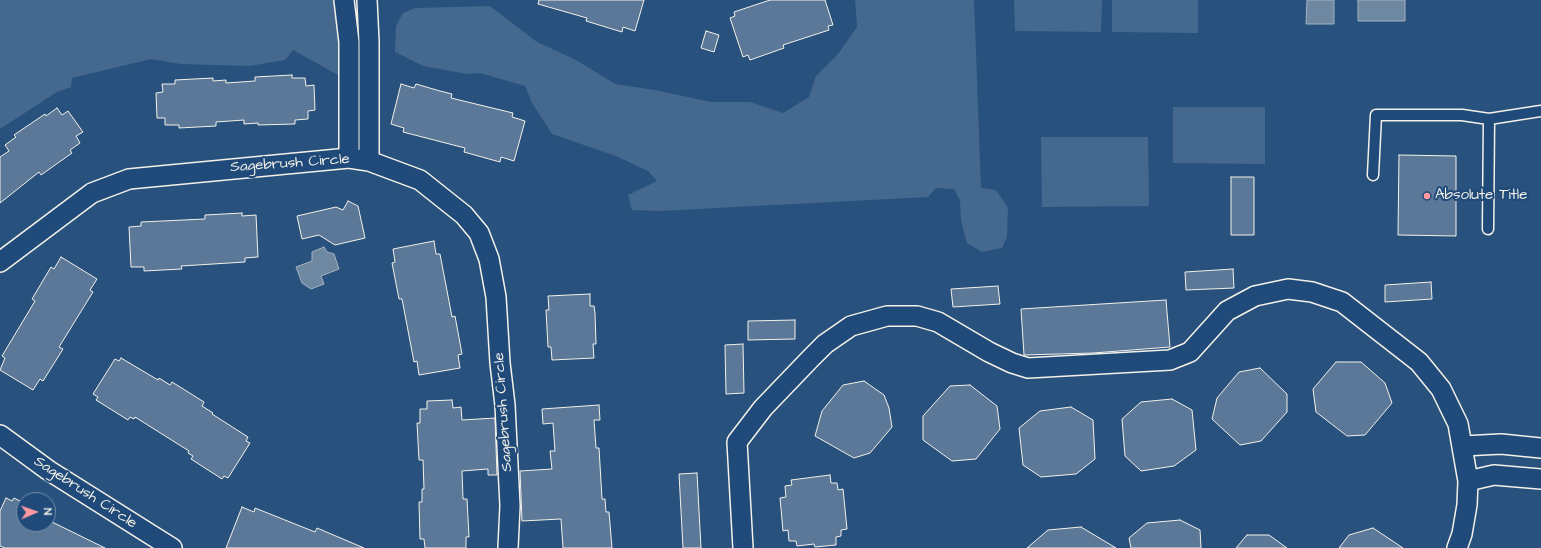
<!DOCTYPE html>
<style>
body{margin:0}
#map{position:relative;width:1541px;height:548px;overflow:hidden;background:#28517e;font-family:"Architects Daughter",sans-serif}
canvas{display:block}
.north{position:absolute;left:16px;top:492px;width:40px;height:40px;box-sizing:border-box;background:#1f4a7a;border:1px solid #748da6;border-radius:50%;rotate:88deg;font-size:11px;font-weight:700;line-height:16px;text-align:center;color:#f4f1e8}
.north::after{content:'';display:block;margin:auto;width:14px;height:18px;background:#ff9aa2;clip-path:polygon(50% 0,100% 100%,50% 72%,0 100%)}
</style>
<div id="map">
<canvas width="1541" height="548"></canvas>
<div class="north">N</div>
</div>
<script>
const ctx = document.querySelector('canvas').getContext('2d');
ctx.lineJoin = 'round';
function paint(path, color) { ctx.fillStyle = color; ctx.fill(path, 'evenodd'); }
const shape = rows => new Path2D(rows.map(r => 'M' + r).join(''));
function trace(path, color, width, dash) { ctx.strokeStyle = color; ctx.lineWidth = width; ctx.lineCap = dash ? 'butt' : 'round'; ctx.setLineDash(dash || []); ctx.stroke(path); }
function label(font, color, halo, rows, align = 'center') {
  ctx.font = font + ' "Architects Daughter",sans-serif'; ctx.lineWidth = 4; ctx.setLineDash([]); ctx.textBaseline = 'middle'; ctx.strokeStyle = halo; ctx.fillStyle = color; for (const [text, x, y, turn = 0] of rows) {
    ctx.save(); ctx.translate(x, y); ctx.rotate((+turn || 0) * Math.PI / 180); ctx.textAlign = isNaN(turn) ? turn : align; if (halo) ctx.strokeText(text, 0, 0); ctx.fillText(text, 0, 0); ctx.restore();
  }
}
paint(shape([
 [0,0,345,0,369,15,363,89,293,50,285,60,249,66,181,64,151,59,72,78,71,87,57,92,0,129],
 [855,0,974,0,981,188,996,190,1008,208,1007,237,1002,248,982,252,967,243,961,221,960,200,954,189,936,188,928,197,659,211,632,210,628,195,657,181,648,171,616,156,552,134,532,103,525,86,480,73,467,74,423,66,395,52,396,26,403,13,415,8,490,6,537,42,576,60,615,84,655,90,711,102,750,102,783,113,809,97,816,76,838,54,857,27],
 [1014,0,1102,0,1101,32,1015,31],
 [1112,0,1198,0,1198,33,1112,32],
 [1173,107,1265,107,1265,164,1173,163],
 [1041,137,1148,137,1149,206,1042,207]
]), '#45688e');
const water = shape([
 [1307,0,1334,0,1334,24,1306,24,1307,0],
 [1358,0,1405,0,1405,21,1358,21,1358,0],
 [324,247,327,252,334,254,339,269,321,276,324,284,311,289,302,283,296,267,312,261,312,252,324,247]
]);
paint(water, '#6e88a2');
trace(water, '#a4b2be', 1);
const building = shape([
 [539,0,644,0,635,31,623,27,622,32,586,21,587,18,538,4,539,0],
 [770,0,825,0,833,25,828,26,829,30,783,45,784,48,750,60,748,55,743,57,730,18,735,16,734,12,770,0],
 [706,31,719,35,714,52,701,48,706,31],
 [292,75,292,78,305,78,306,86,314,85,315,110,308,111,308,119,295,120,295,124,258,125,258,123,244,124,244,120,216,122,216,126,179,128,179,125,165,125,165,118,157,118,156,93,163,92,162,84,175,84,175,80,213,78,213,81,226,80,226,83,255,81,255,77,292,75],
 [401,84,414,88,416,84,440,91,452,94,451,98,513,113,512,117,525,121,514,161,501,157,500,162,464,152,465,148,403,132,404,128,391,124,401,84],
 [57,108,62,115,68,111,83,132,76,136,80,143,70,150,72,153,41,175,39,172,0,203,0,157,9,151,5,145,16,137,14,135,45,114,46,116,57,108],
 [1399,155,1456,156,1456,236,1398,235,1399,155],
 [1231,177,1254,177,1254,235,1231,235,1231,177],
 [348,201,358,206,365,238,335,245,319,235,302,239,297,216,336,207,343,210,348,201],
 [242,213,242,216,256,215,258,257,245,258,245,262,181,266,182,269,144,271,144,267,131,267,129,227,141,226,141,222,205,219,205,215,242,213],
 [434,241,436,254,440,254,452,317,455,316,462,354,458,355,460,368,419,375,417,361,414,362,402,299,399,299,392,263,395,262,393,249,434,241],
 [61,257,97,279,90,290,93,292,59,347,63,349,43,381,40,379,33,390,0,370,5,358,2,356,35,301,32,299,51,267,54,269,61,257],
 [1233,269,1234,288,1186,290,1185,272,1233,269],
 [1431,282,1432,299,1385,302,1385,285,1431,282],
 [998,286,1000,304,953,307,951,289,998,286],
 [590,294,590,306,594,306,595,313,596,344,593,344,594,358,552,360,551,347,548,347,546,310,549,310,548,296,590,294],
 [1166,300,1170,347,1093,353,1024,355,1021,309,1166,300],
 [795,320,795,339,748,340,748,321,795,320],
 [743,344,744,393,726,394,725,345,743,344],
 [121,358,158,380,159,378,170,385,172,382,204,402,202,406,213,413,212,414,248,437,246,441,250,443,228,478,224,476,222,479,191,459,193,456,188,453,189,451,135,417,134,419,130,417,128,420,96,400,98,397,93,394,115,359,119,361,121,358],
 [1336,362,1361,362,1385,383,1392,403,1365,435,1347,436,1316,412,1313,389,1336,362],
 [1260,368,1287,394,1287,412,1261,441,1240,445,1212,419,1217,398,1239,372,1260,368],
 [864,381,884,395,889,408,892,427,870,453,854,458,815,436,822,411,843,385,864,381],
 [970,385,997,406,1000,429,976,459,952,461,923,440,923,416,950,386,970,385],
 [1172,399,1192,410,1196,450,1174,466,1141,471,1125,456,1122,419,1141,402,1172,399],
 [452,400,453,408,461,407,462,420,495,418,497,475,488,475,488,469,462,471,463,499,467,499,469,537,466,537,466,548,425,548,424,539,420,539,419,502,422,502,422,489,424,489,423,460,419,460,417,423,420,423,420,409,427,409,427,401,452,400],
 [599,405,600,420,594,420,596,448,599,448,602,499,605,499,606,512,609,512,612,548,563,548,561,519,522,521,520,471,552,469,550,451,555,451,553,423,543,424,542,409,599,405],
 [1071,407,1093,420,1095,459,1076,474,1041,477,1023,465,1019,428,1040,411,1071,407],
 [697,473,701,548,683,548,679,474,697,473],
 [830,475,831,483,837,483,838,490,843,489,847,529,841,530,841,536,836,537,836,545,815,547,814,544,797,546,796,541,789,541,788,530,783,531,780,498,786,497,785,486,792,485,791,480,830,475],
 [6,498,12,501,14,498,24,503,24,524,48,524,48,520,105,548,5,548,0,546,0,511,6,498],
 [242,507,254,512,255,508,315,532,317,528,364,548,226,548,242,507],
 [1180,520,1200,530,1201,548,1131,548,1129,538,1147,523,1180,520],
 [1081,527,1116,548,1027,548,1048,530,1081,527],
 [1373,528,1403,548,1339,548,1349,535,1373,528],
 [1247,535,1269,535,1287,548,1236,548,1247,535]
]);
paint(building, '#5b7899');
trace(building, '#f4f1e8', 1);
const service = shape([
 [1373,175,1376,115,1462,115,1489,119,1541,111],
 [1488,229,1489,119]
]);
const minor = shape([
 [344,0,349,42,349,158],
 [367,0,369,42,369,161],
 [0,262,92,193,129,179,349,158,369,161,420,180,464,215,479,233,489,259,496,297,500,363,505,405,510,506,508,548],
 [0,435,48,470,172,548],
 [1463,446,1501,444,1541,448],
 [1468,481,1494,475,1541,479],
 [743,548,737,442,763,408,811,358,825,344,851,326,887,316,917,316,938,322,989,352,1012,363,1028,368,1170,360,1190,352,1227,311,1255,296,1288,289,1312,292,1342,302,1419,362,1441,389,1458,424,1468,481,1467,505,1462,534,1457,548]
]);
trace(service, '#f4f1e8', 13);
trace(minor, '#f4f1e8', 22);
trace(service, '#1f4a7a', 10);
trace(minor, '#1f4a7a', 19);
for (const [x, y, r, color] of [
 [1427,196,4,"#ff9aa2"]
]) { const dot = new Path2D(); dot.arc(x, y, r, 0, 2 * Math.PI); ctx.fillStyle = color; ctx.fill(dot); trace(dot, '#1f4a7a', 1.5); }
label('15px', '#f4f1e8', '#1f4a7a', [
 ["Sagebrush Circle",290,164,-4],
 ["Sagebrush Circle",504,412,-94],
 ["Sagebrush Circle",85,493,33]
]);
label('15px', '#f4f1e8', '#1f4a7a', [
 ["Absolute Title",1435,196]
], 'left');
</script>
